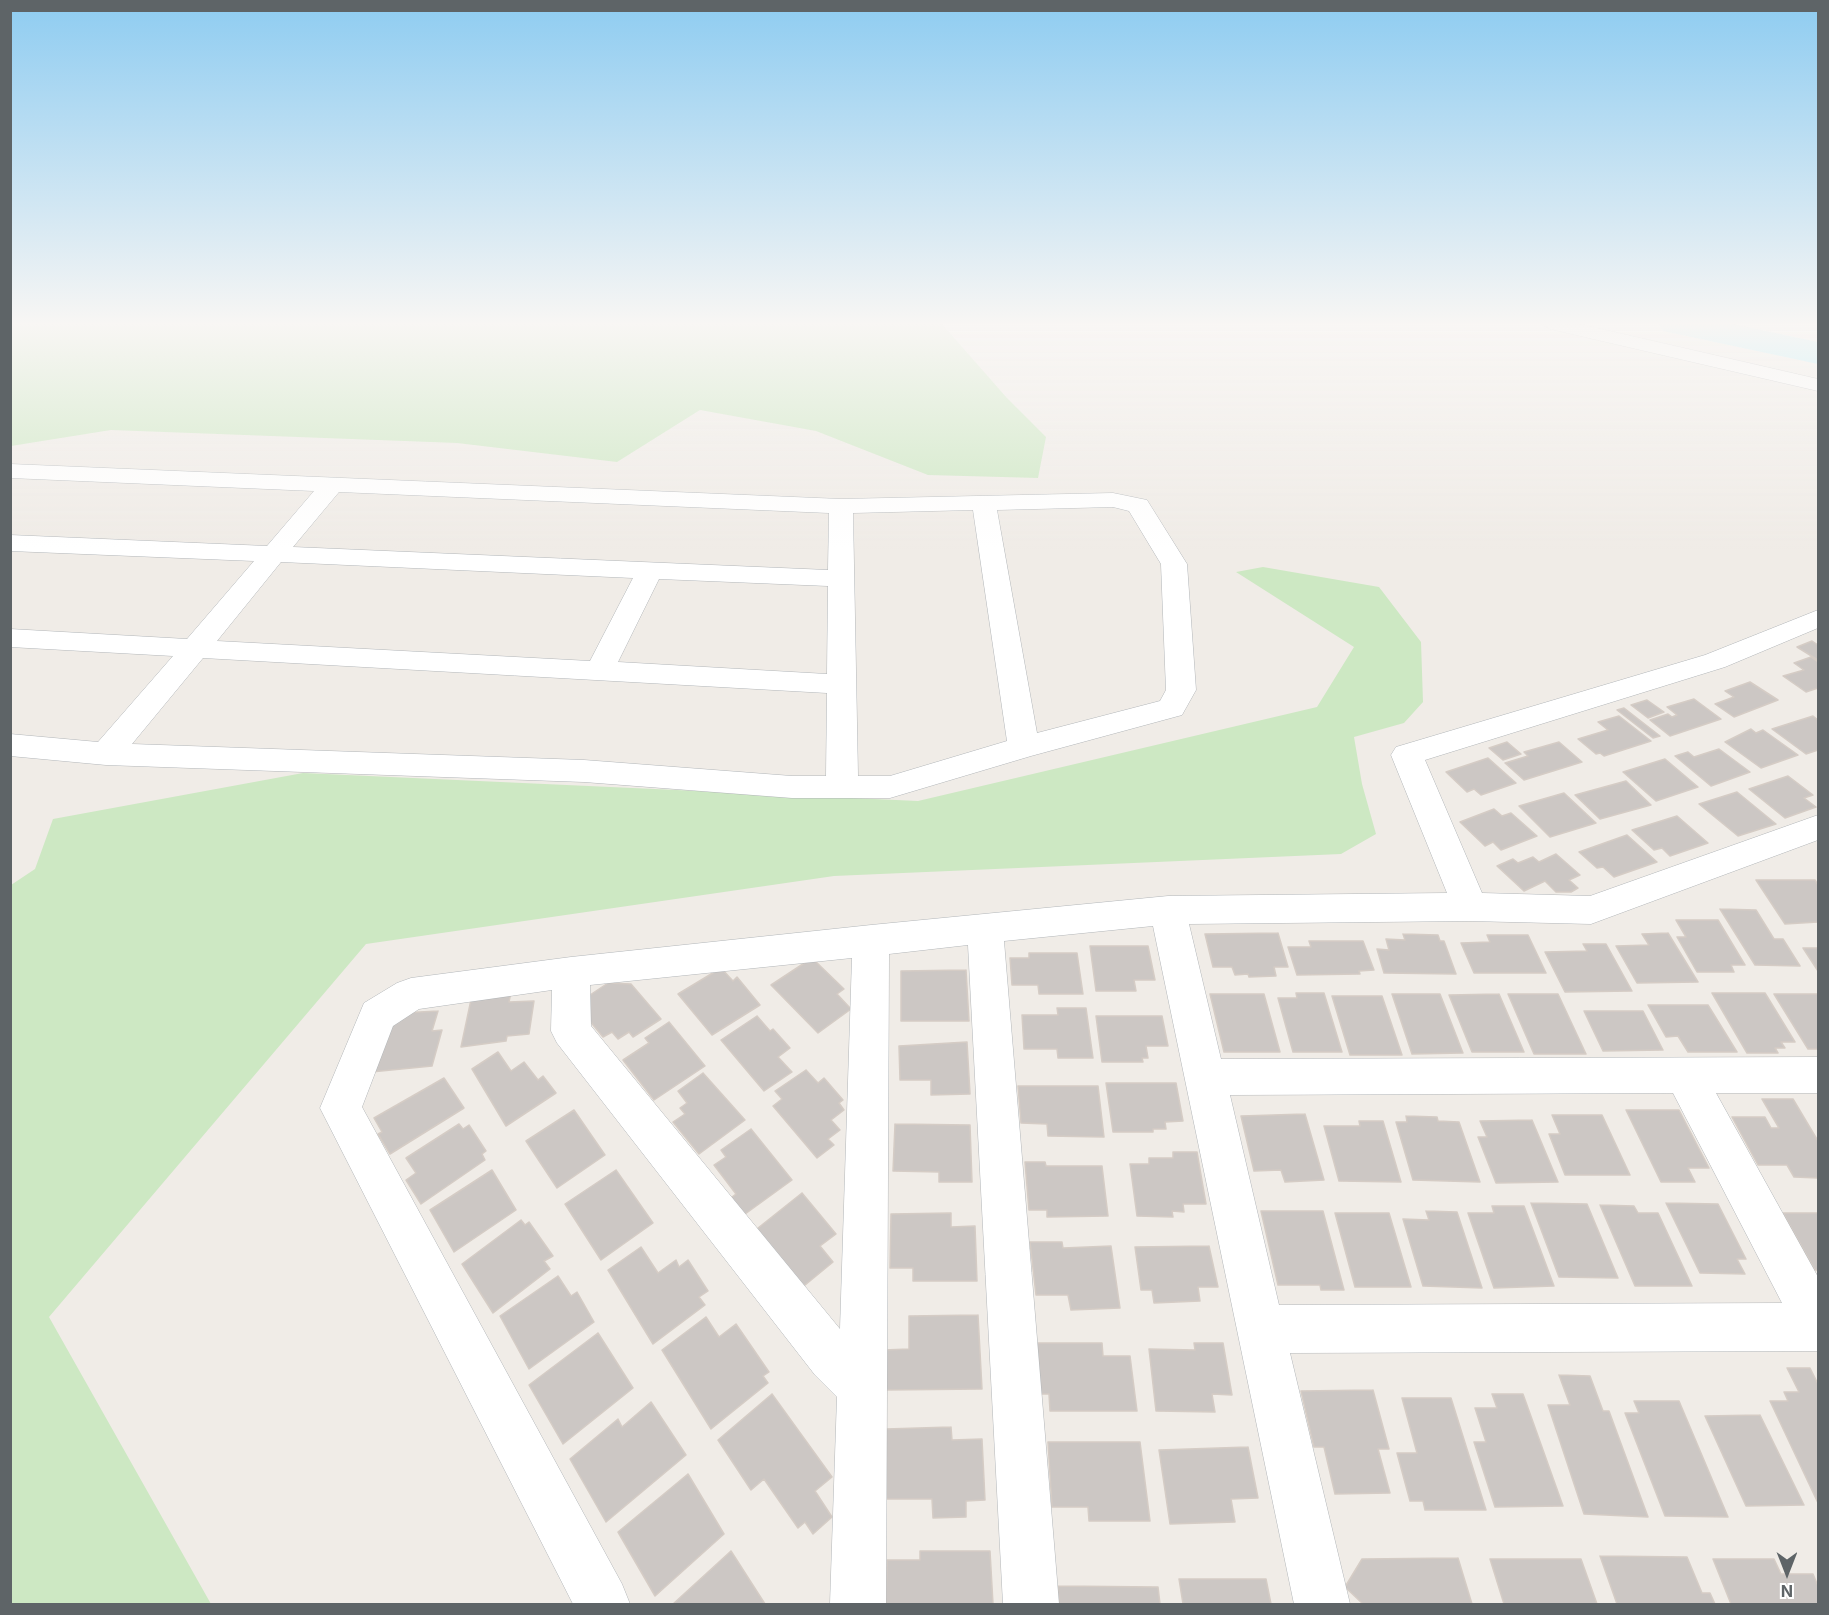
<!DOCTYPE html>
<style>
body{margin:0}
#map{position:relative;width:1829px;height:1615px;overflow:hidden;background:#f0ece7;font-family:Inter,sans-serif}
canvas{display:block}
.frame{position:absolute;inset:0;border:12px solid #5e6467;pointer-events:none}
.north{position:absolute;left:1757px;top:1543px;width:60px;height:60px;-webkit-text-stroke:4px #fff;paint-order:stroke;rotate:180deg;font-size:16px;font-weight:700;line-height:24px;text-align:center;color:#5e6467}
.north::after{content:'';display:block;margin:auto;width:21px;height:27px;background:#5e6467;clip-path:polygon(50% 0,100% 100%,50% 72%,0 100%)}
</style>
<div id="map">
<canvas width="1829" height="1615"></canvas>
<div class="frame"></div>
<div class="north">N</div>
</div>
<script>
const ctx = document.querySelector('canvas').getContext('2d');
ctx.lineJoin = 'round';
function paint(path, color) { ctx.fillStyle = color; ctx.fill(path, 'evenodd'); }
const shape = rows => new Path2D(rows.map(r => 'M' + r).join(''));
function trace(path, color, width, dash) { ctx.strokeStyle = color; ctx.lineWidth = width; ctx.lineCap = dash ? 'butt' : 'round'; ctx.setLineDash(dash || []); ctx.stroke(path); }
paint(shape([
 [11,323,941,323,1007,398,1046,437,1038,478,928,475,816,431,700,410,617,462,457,443,111,430,11,446],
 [1263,567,1379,587,1421,642,1423,702,1404,723,1354,737,1362,784,1376,834,1341,854,834,876,366,944,49,1317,211,1604,11,1604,11,885,35,869,53,819,303,773,918,801,1317,707,1354,647,1236,572]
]), '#cde8c3');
paint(shape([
 [1658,323,1728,323,1818,342,1818,364,1663,331,1658,323]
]), '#a8f0ff');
const building = shape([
 [1812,641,1818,645,1818,660,1797,647,1812,641],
 [1811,657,1818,662,1818,688,1806,692,1783,676,1804,670,1794,663,1811,657],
 [1750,682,1778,700,1734,717,1715,704,1734,697,1725,691,1750,682],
 [1694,699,1721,719,1670,736,1650,720,1668,714,1672,717,1677,715,1667,707,1694,699],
 [1647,700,1664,712,1648,718,1631,705,1647,700],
 [1624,708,1660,736,1653,738,1617,710,1624,708],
 [1619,716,1651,741,1604,756,1600,753,1596,754,1578,739,1608,730,1598,722,1619,716],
 [1813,716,1818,720,1818,750,1806,754,1772,729,1813,716],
 [1751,729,1756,733,1763,730,1798,755,1761,768,1725,742,1751,729],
 [1507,742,1521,754,1503,760,1489,748,1507,742],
 [1559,742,1582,762,1524,780,1505,763,1528,756,1524,752,1559,742],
 [1719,749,1750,772,1711,786,1675,756,1688,752,1694,757,1719,749],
 [1488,758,1516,783,1481,795,1474,789,1467,792,1446,772,1488,758],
 [1665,759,1698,787,1656,801,1623,772,1665,759],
 [1788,776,1813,795,1804,798,1816,807,1785,818,1749,789,1788,776],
 [1626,781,1651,805,1600,819,1575,795,1626,781],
 [1737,792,1776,824,1738,836,1699,804,1737,792],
 [1564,793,1596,823,1550,837,1519,806,1564,793],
 [1494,809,1502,816,1511,813,1537,836,1501,850,1493,842,1485,846,1460,822,1494,809],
 [1677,816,1708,843,1670,856,1662,848,1654,850,1632,830,1677,816],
 [1627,835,1657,862,1614,877,1603,867,1597,868,1579,852,1627,835],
 [1556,854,1580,875,1569,880,1578,888,1571,892,1556,892,1545,881,1524,891,1497,866,1513,859,1518,863,1533,857,1539,862,1556,854],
 [1756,880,1815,880,1818,885,1818,922,1785,924,1756,880],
 [1720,909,1756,910,1774,939,1783,939,1800,966,1755,965,1720,909],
 [1676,920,1718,920,1745,965,1731,965,1734,972,1697,972,1677,937,1686,937,1676,920],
 [1278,933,1288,967,1274,967,1276,976,1249,977,1248,974,1235,975,1232,967,1213,967,1205,934,1278,933],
 [1668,933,1698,982,1637,983,1616,946,1649,945,1642,934,1668,933],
 [1403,934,1438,935,1440,941,1444,941,1456,974,1384,973,1377,949,1389,950,1386,939,1405,940,1403,934],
 [1487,935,1528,935,1546,973,1474,973,1461,943,1490,942,1487,935],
 [1309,941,1363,941,1374,970,1359,971,1360,974,1297,975,1288,947,1311,947,1309,941],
 [1583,944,1606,944,1632,991,1565,992,1545,952,1587,951,1583,944],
 [1090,946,1148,946,1155,980,1134,980,1136,991,1096,991,1090,946],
 [1803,948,1818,948,1818,971,1803,948],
 [1029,953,1077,953,1083,994,1039,994,1038,985,1012,985,1010,958,1029,958,1029,953],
 [812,958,844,989,837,994,851,1009,818,1033,771,985,812,958],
 [721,968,733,981,737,977,760,1005,712,1035,678,994,721,968],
 [966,970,969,1021,901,1021,901,971,966,970],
 [608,983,631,984,661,1019,633,1037,629,1032,618,1039,612,1032,603,1037,584,1014,590,995,608,983],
 [511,992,509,1002,534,1001,529,1034,507,1036,506,1041,461,1047,472,995,511,992],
 [1296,993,1324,993,1342,1052,1293,1052,1278,998,1297,998,1296,993],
 [1712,993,1765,993,1795,1042,1781,1042,1785,1048,1775,1048,1778,1053,1747,1053,1712,993],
 [1210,994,1264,994,1280,1052,1224,1052,1210,994],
 [1392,994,1440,994,1463,1053,1412,1054,1392,994],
 [1499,994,1524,1052,1472,1052,1449,995,1499,994],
 [1508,994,1558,994,1586,1054,1534,1054,1508,994],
 [1774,994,1818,994,1818,1049,1808,1049,1774,994],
 [1332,996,1382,996,1402,1055,1350,1055,1332,996],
 [1648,1005,1708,1005,1737,1052,1688,1052,1678,1036,1666,1037,1648,1005],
 [1057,1008,1086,1008,1093,1058,1058,1058,1057,1049,1024,1049,1022,1015,1058,1015,1057,1008],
 [438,1011,432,1031,442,1030,432,1066,371,1072,387,1023,399,1022,402,1013,438,1011],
 [1584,1011,1643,1011,1663,1050,1603,1051,1584,1011],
 [757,1016,770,1031,773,1029,790,1048,778,1057,792,1072,764,1091,721,1040,757,1016],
 [1096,1016,1162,1016,1168,1046,1146,1046,1148,1058,1142,1058,1143,1062,1102,1062,1096,1016],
 [669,1022,705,1066,654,1100,623,1060,649,1043,645,1038,669,1022],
 [967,1042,970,1094,931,1095,931,1080,900,1080,899,1046,967,1042],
 [498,1052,511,1071,524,1062,538,1080,543,1076,556,1093,506,1126,472,1069,498,1052],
 [806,1070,818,1083,824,1078,843,1100,839,1103,844,1110,831,1120,840,1130,828,1139,834,1145,817,1158,773,1106,782,1099,775,1091,806,1070],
 [703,1073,745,1120,699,1154,673,1122,685,1114,680,1108,687,1103,678,1091,703,1073],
 [444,1078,464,1108,390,1154,378,1134,382,1132,374,1118,444,1078],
 [1106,1083,1176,1083,1183,1121,1165,1122,1166,1129,1153,1129,1153,1132,1113,1132,1106,1083],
 [1018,1086,1098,1086,1104,1137,1048,1136,1047,1124,1021,1123,1018,1086],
 [1762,1099,1793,1099,1818,1141,1818,1178,1794,1177,1787,1165,1758,1165,1732,1117,1765,1117,1771,1128,1779,1128,1762,1099],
 [574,1110,605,1155,557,1188,526,1141,574,1110],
 [1626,1110,1679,1110,1709,1168,1688,1168,1695,1182,1661,1182,1626,1110],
 [1305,1114,1324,1180,1285,1182,1281,1170,1254,1171,1241,1116,1305,1114],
 [1552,1115,1602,1115,1630,1175,1565,1175,1549,1134,1560,1134,1552,1115],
 [1406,1116,1437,1117,1438,1121,1459,1122,1480,1182,1413,1180,1396,1122,1407,1122,1406,1116],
 [1532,1120,1558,1182,1496,1183,1478,1137,1487,1137,1480,1121,1532,1120],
 [1359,1121,1383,1121,1401,1182,1339,1181,1324,1126,1360,1126,1359,1121],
 [459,1124,463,1129,469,1125,486,1151,482,1154,485,1160,421,1204,406,1180,416,1173,406,1158,459,1124],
 [895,1124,970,1125,972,1182,939,1182,939,1172,893,1171,895,1124],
 [751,1129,792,1180,741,1217,728,1200,736,1194,714,1165,726,1157,721,1150,751,1129],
 [1173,1152,1197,1152,1206,1204,1183,1204,1184,1212,1172,1211,1173,1217,1137,1216,1130,1164,1149,1164,1149,1158,1173,1158,1173,1152],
 [1025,1162,1045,1162,1046,1166,1102,1166,1108,1216,1047,1217,1047,1210,1029,1210,1025,1162],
 [492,1170,516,1210,454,1252,430,1210,492,1170],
 [616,1170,653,1223,601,1260,565,1204,616,1170],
 [802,1193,836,1234,820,1246,833,1262,799,1290,753,1232,802,1193],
 [1531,1203,1587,1204,1618,1278,1559,1277,1531,1203],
 [1666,1203,1718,1204,1746,1259,1737,1259,1745,1274,1700,1273,1666,1203],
 [1600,1205,1634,1206,1638,1213,1658,1213,1692,1286,1635,1286,1600,1205],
 [1492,1206,1524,1206,1554,1286,1494,1288,1468,1213,1494,1213,1492,1206],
 [1261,1211,1323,1211,1344,1290,1321,1290,1320,1285,1278,1285,1261,1211],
 [1426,1211,1457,1212,1482,1288,1423,1286,1403,1219,1429,1220,1426,1211],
 [951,1213,951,1227,975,1226,977,1281,913,1281,913,1268,890,1268,891,1214,951,1213],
 [1335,1213,1389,1213,1411,1287,1355,1287,1335,1213],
 [1783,1213,1818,1213,1818,1270,1815,1270,1783,1213],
 [521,1220,525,1225,529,1222,553,1256,544,1261,550,1269,493,1313,462,1264,521,1220],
 [1030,1242,1062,1242,1063,1248,1111,1246,1120,1308,1071,1310,1068,1295,1036,1295,1030,1242],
 [1209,1246,1218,1287,1198,1287,1200,1301,1154,1303,1152,1290,1141,1290,1135,1247,1209,1246],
 [641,1247,658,1273,676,1260,679,1267,688,1260,708,1291,699,1297,705,1305,653,1344,608,1270,641,1247],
 [558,1276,571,1296,577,1292,594,1322,529,1369,500,1316,558,1276],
 [978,1315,982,1389,884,1390,884,1350,909,1349,909,1316,978,1315],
 [706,1317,719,1337,736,1324,769,1372,763,1376,768,1383,711,1429,662,1350,706,1317],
 [598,1333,633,1388,563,1444,529,1385,598,1333],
 [1034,1343,1102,1343,1103,1356,1130,1356,1137,1411,1050,1411,1049,1394,1037,1394,1034,1343],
 [1194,1343,1223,1343,1232,1395,1212,1394,1215,1412,1156,1411,1149,1349,1195,1350,1194,1343],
 [1787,1368,1810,1368,1818,1384,1818,1503,1770,1401,1788,1401,1784,1392,1799,1392,1787,1368],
 [1559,1375,1590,1376,1603,1411,1609,1411,1648,1517,1584,1514,1548,1405,1570,1405,1559,1375],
 [1373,1390,1389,1449,1378,1449,1390,1493,1335,1494,1324,1447,1314,1447,1301,1391,1373,1390],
 [772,1394,832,1477,815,1491,832,1517,813,1534,805,1522,798,1528,764,1479,751,1490,718,1440,772,1394],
 [1492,1394,1523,1394,1563,1506,1495,1507,1474,1442,1486,1442,1475,1408,1497,1408,1492,1394],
 [1402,1398,1451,1398,1486,1510,1425,1510,1423,1501,1410,1501,1397,1453,1417,1453,1402,1398],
 [1634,1401,1679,1401,1728,1517,1665,1516,1625,1413,1639,1413,1634,1401],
 [651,1402,686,1455,606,1522,570,1459,618,1419,622,1427,651,1402],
 [1760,1415,1804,1505,1746,1506,1705,1416,1760,1415],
 [951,1427,952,1440,982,1439,985,1500,966,1501,966,1517,933,1518,932,1499,886,1499,886,1429,951,1427],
 [1048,1442,1140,1442,1150,1521,1089,1521,1088,1507,1052,1507,1048,1442],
 [1248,1447,1258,1498,1231,1499,1235,1522,1170,1524,1159,1450,1248,1447],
 [688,1474,724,1534,655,1596,618,1532,688,1474],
 [731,1551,765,1604,673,1604,731,1551],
 [920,1551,990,1551,993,1604,886,1604,887,1560,920,1560,920,1551],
 [1600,1556,1687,1557,1702,1593,1710,1593,1715,1604,1617,1604,1600,1556],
 [1458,1558,1472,1604,1363,1604,1345,1587,1362,1559,1458,1558],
 [1490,1559,1581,1559,1597,1604,1504,1604,1490,1559],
 [1713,1559,1774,1559,1781,1574,1813,1574,1818,1586,1818,1604,1731,1604,1713,1559],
 [1179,1579,1266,1579,1271,1604,1183,1604,1179,1579],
 [1058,1586,1158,1587,1160,1604,1059,1604,1058,1586]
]);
paint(building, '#ccc7c4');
trace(building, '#d5ccc5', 1.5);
const minor = shape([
 [1540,323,1575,323,1818,379,1818,391,1550,329,1540,323],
 [10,464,841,499,1113,493,1147,500,1187,564,1196,690,1182,715,1031,756,890,798,792,798,584,782,106,765,10,756,10,734,98,742,173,656,10,647,10,629,187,639,254,561,10,551,10,535,267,546,314,491,10,478,10,464],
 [339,492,829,513,828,570,293,547,339,492],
 [1113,507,1129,511,1161,564,1166,690,1160,701,1037,733,997,510,1113,507],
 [973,510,1007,741,890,776,858,776,853,513,973,510],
 [281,562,633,578,590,661,217,641,281,562],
 [659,579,828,586,827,674,618,662,659,579],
 [203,658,827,693,826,776,792,776,584,760,132,744,203,658],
 [1818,610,1818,628,1725,667,1425,760,1482,893,1590,896,1818,815,1818,840,1591,924,1470,921,1189,924,1221,1059,1818,1057,1818,1093,1716,1093,1818,1277,1818,1351,1290,1353,1350,1604,1294,1604,1153,926,1004,941,1059,1604,1003,1604,968,945,889,954,886,1604,830,1604,837,1397,815,1375,557,1043,551,1031,552,990,419,1009,393,1026,362,1107,622,1584,630,1604,573,1604,320,1108,364,1003,397,983,411,978,571,957,871,925,1168,896,1447,893,1391,755,1396,747,1705,655,1818,610],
 [852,958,840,1329,591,1026,590,985,852,958],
 [1673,1093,1782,1303,1279,1305,1230,1095,1673,1093]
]);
trace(minor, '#b2b6b9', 1);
paint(minor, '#fff');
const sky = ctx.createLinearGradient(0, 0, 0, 549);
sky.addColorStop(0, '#8eccf1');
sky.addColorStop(0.59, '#f8f6f4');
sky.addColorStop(1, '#f8f6f400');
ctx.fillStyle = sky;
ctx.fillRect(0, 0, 1829, 549);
</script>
